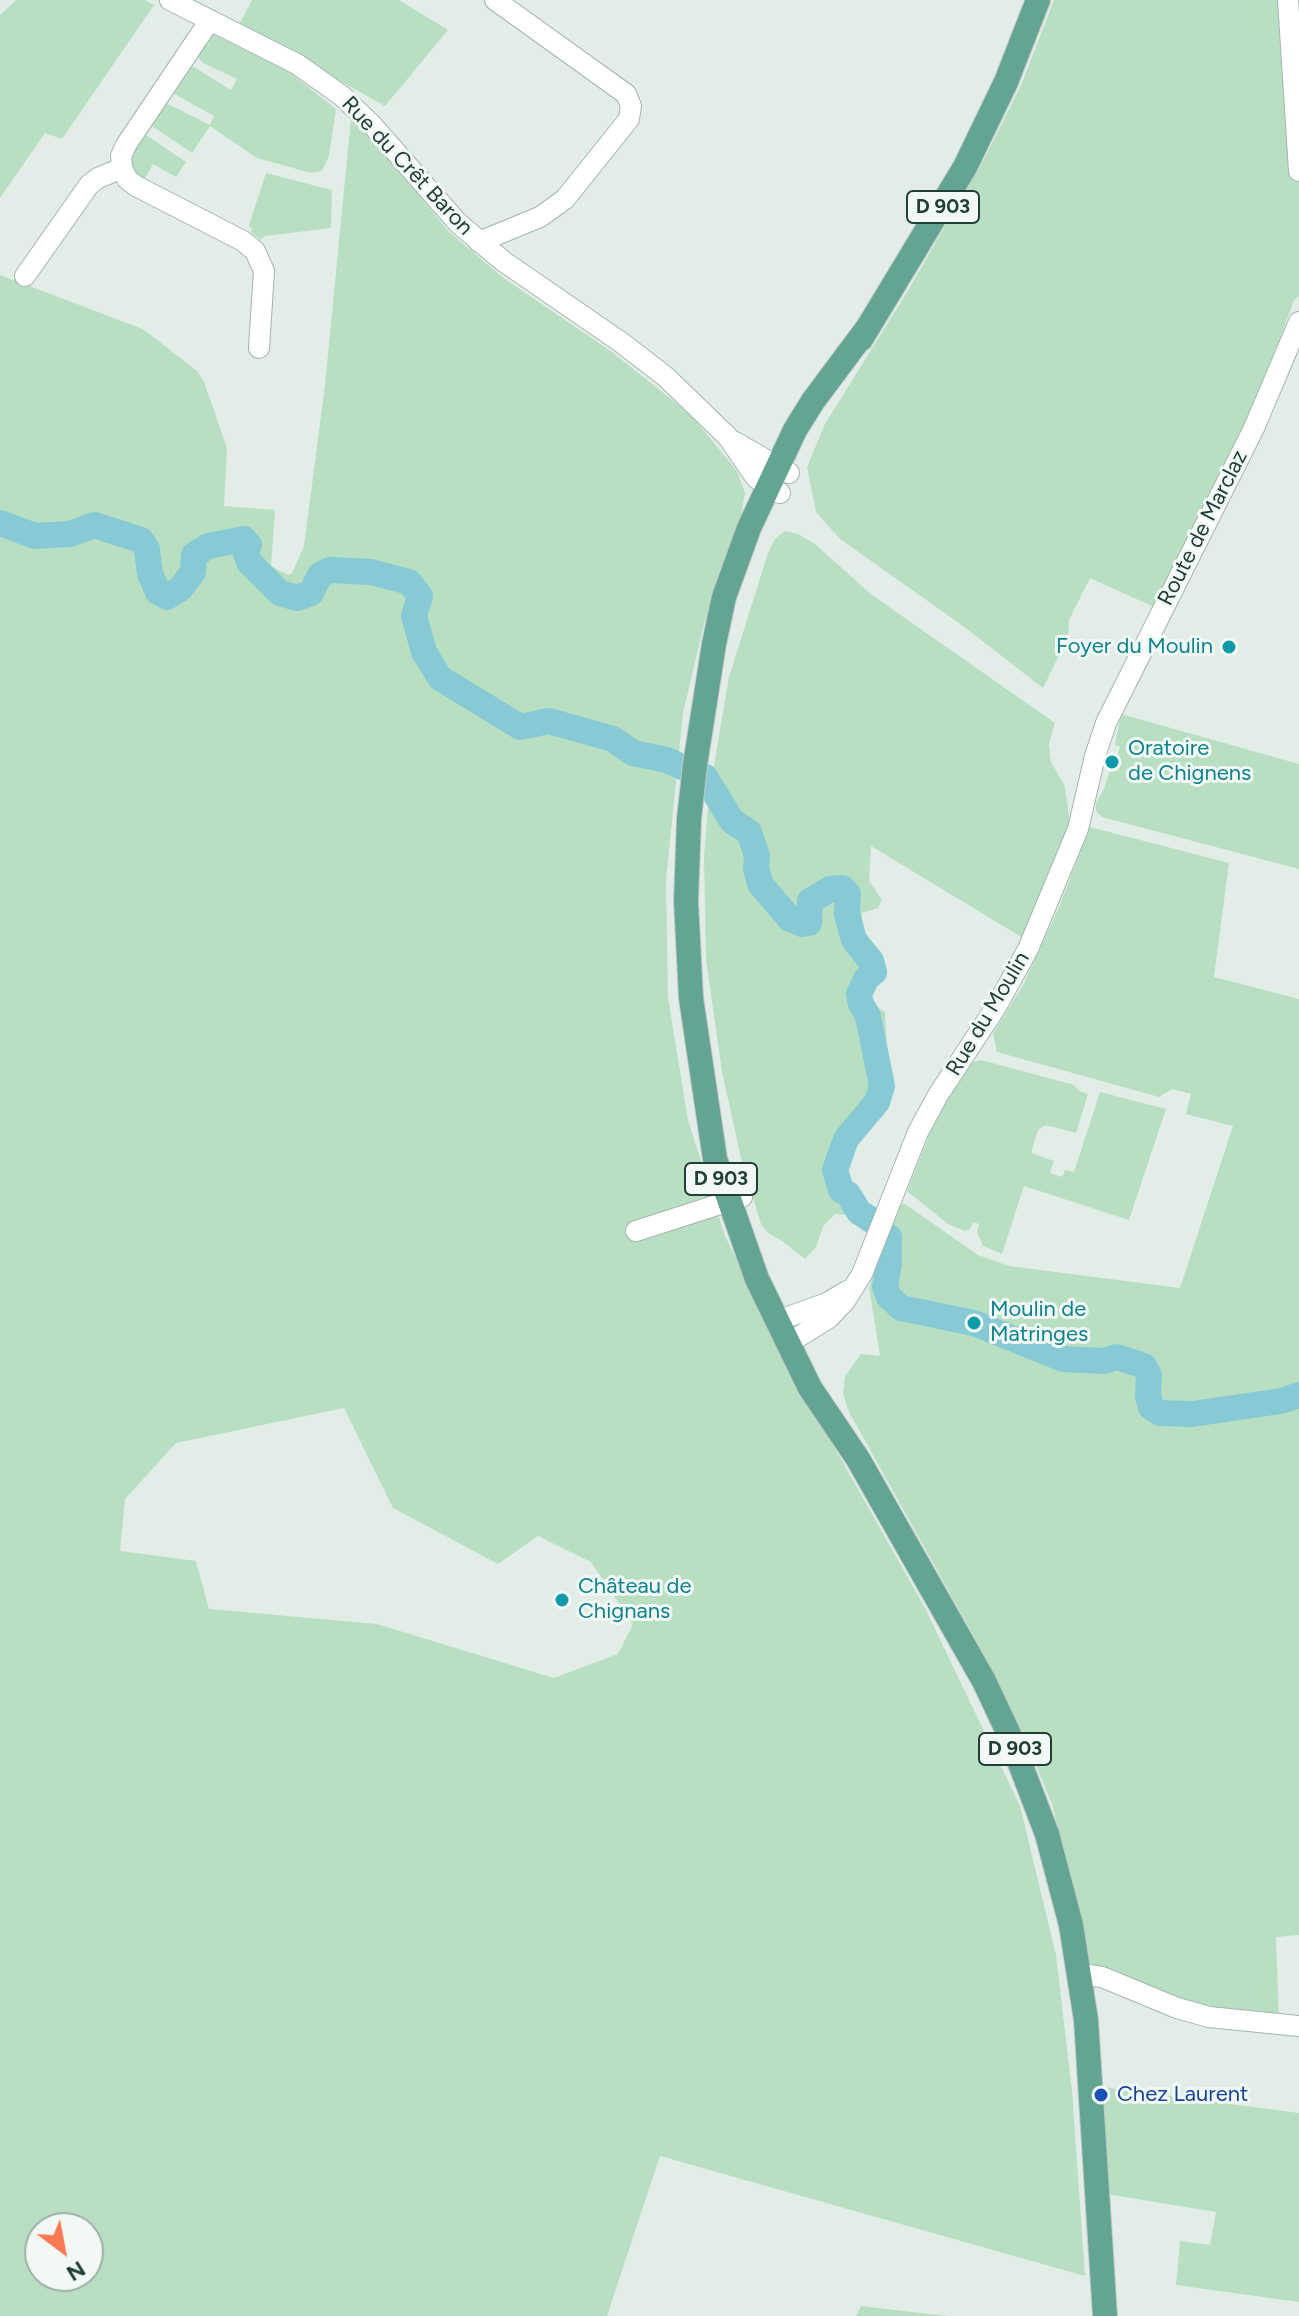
<!DOCTYPE html>
<meta charset="utf-8">
<style>
body{margin:0}
#map{position:relative;width:1299px;height:2316px;overflow:hidden;background:#e2ede7;font-family:Figtree,sans-serif}
canvas{display:block}
.north{position:absolute;left:24px;top:2212px;width:80px;height:80px;box-sizing:border-box;background:#f2f9f5;border:2px solid #9eafa9;border-radius:50%;rotate:148deg;font-size:22px;font-weight:700;line-height:32px;text-align:center;color:#213f36}
.north::after{content:'';display:block;margin:auto;width:28px;height:36px;background:#f97953;clip-path:polygon(50% 0,100% 100%,50% 72%,0 100%)}
</style>
<div id="map">
<canvas width="1299" height="2316"></canvas>
<div class="north">N</div>
</div>
<script>
const ctx = document.querySelector('canvas').getContext('2d');
ctx.lineJoin = 'round';
function paint(path, color) { ctx.fillStyle = color; ctx.fill(path, 'evenodd'); }
const shape = rows => new Path2D(rows.map(r => 'M' + r).join(''));
function trace(path, color, width, dash) { ctx.strokeStyle = color; ctx.lineWidth = width; ctx.lineCap = dash ? 'butt' : 'round'; ctx.setLineDash(dash || []); ctx.stroke(path); }
function label(font, color, halo, rows, align = 'center') {
  ctx.font = font + ' Figtree,sans-serif'; ctx.lineWidth = 6; ctx.setLineDash([]); ctx.textBaseline = 'middle'; ctx.strokeStyle = halo; ctx.fillStyle = color; for (const [text, x, y, turn = 0] of rows) {
    ctx.save(); ctx.translate(x, y); ctx.rotate((+turn || 0) * Math.PI / 180); ctx.textAlign = isNaN(turn) ? turn : align; if (halo) ctx.strokeText(text, 0, 0); ctx.fillText(text, 0, 0); ctx.restore();
  }
}
paint(shape([
 [16,0,145,0,154,5,62,139,45,133,0,198,0,15],
 [252,0,399,0,448,30,385,106,239,25],
 [1054,0,1299,0,1299,296,1294,300,1270,367,1243,429,1154,607,1090,578,1069,620,1068,637,1043,688,963,626,840,539,816,512,807,467,825,424,907,292,985,157,1022,83],
 [213,34,288,71,336,109,329,156,322,171,311,173,257,158,210,126,192,153,149,124,164,102,210,125,214,116,171,92,189,64,231,90,237,79,203,63,195,53,203,42,208,44],
 [351,118,369,135,449,232,505,279,612,352,691,415,737,471,745,493,741,515,704,624,683,713,666,880,668,997,688,1120,725,1236,770,1328,824,1429,924,1606,1020,1806,1056,1955,1072,2091,1085,2276,660,2156,607,2316,0,2316,0,275,143,329,197,371,204,382,227,448,224,506,275,510,271,566,288,575,292,573,304,546,325,385],
 [344,1408,393,1508,498,1564,538,1536,591,1562,633,1624,618,1654,554,1678,377,1624,209,1609,196,1561,120,1551,125,1499,176,1443],
 [40,2228,88,2228,88,2276,40,2276],
 [143,133,186,162,176,177,153,164,144,180,137,177,129,160],
 [266,173,332,190,331,228,265,236,261,240,251,232,252,229,249,225],
 [785,531,798,534,815,544,872,595,1055,723,1049,744,1051,762,1065,786,1070,823,1023,938,871,846,869,881,882,900,878,908,862,913,861,940,878,953,882,971,867,1001,885,1012,889,1091,879,1109,860,1125,846,1160,853,1190,875,1216,872,1224,858,1216,835,1214,823,1226,816,1247,805,1259,782,1241,768,1233,761,1224,741,1158,722,1072,706,959,704,856,709,795,729,677,768,553,775,539],
 [1121,714,1299,764,1299,869,1102,817,1096,811,1096,803,1104,789,1111,766,1116,762,1120,747,1115,745],
 [1090,827,1229,863,1214,977,1299,999,1299,1935,1276,1937,1279,2020,1175,2001,1091,1966,1052,1804,1022,1732,987,1660,849,1412,843,1394,845,1376,861,1354,880,1356,869,1287,899,1205,905,1204,978,1255,1009,1266,1180,1288,1233,1126,1186,1114,1191,1094,1172,1089,1159,1097,997,1052,993,1033,1022,987,1059,907],
 [981,1060,1074,1085,1079,1091,1088,1094,1076,1133,1046,1125,1038,1130,1031,1153,1054,1161,1050,1173,1062,1177,1065,1170,1074,1172,1100,1092,1166,1109,1129,1220,1024,1186,1002,1254,983,1246,977,1232,979,1224,973,1222,970,1229,965,1231,948,1224,907,1191,933,1126,946,1102,966,1069,973,1062],
 [1102,2087,1299,2113,1299,2302,1176,2285,1180,2241,1210,2245,1216,2212,1106,2194],
 [861,2306,947,2316,856,2316]
]), '#b9dfc3');
trace(shape([
 [0,523,35,536,70,534,94,525,141,540,147,549,150,574,158,592,167,597,180,589,193,572,194,555,208,546,244,539,249,545,246,554,249,562,280,593,297,598,311,593,320,575,330,570,371,572,409,582,420,596,414,616,424,652,440,678,520,727,549,721,613,739,633,753,667,760,682,767],
 [705,777,732,821,749,832,757,856,756,868,760,884,790,919,802,924,809,923,810,901,830,889,842,888,848,894,847,914,854,940,871,961,874,972,866,979,859,994,861,1004,868,1016,882,1086,877,1102,846,1139,835,1170,841,1190,848,1194,859,1212,873,1221],
 [889,1237,889,1264,885,1286,889,1297,901,1308,974,1323,1063,1359,1104,1361,1117,1357,1144,1366,1149,1375,1148,1396,1151,1407,1160,1413,1192,1414,1281,1401,1299,1395]
]), '#87cad5', 26);
const minor = shape([
 [170,0,297,64,342,96,373,126,458,223,503,261,622,343,666,377,728,437,756,478,780,493],
 [1288,0,1299,171],
 [210,20,126,145,121,156,122,168,127,179,136,186,243,241,255,251,264,271,259,348],
 [479,242,540,217,565,199,629,119,631,106,626,94,495,0],
 [25,276,89,185,98,178,122,168],
 [735,442,789,473],
 [636,1231,742,1197],
 [777,1321,827,1303,847,1291],
 [787,1344,829,1318,845,1301,862,1274,918,1132,938,1095,996,1007,1028,949,1078,829,1095,756,1106,723,1254,428,1299,322],
 [1080,1974,1102,1977,1177,2008,1209,2017,1299,2026]
]);
const major = shape([
 [869,326,813,401,795,430,749,528,724,597,714,644,695,765,689,819,686,901,691,998,715,1159,757,1279,810,1388,858,1459,984,1681,1008,1732,1047,1834,1071,1925,1086,2020,1105,2316],
 [861,339,965,167,1006,82,1038,0]
]);
trace(minor, '#a4b5ae', 22);
trace(major, '#c1c9c7', 26);
trace(minor, '#fff', 20);
trace(major, '#64a493', 24);
for (const [x, y, r, color] of [
 [1229,647,8,"#0f9aa8"],
 [1112,762,8,"#0f9aa8"],
 [974,1323,8,"#0f9aa8"],
 [562,1600,8,"#0f9aa8"],
 [1101,2095,8,"#1a4fb4"]
]) { const dot = new Path2D(); dot.arc(x, y, r, 0, 2 * Math.PI); ctx.fillStyle = color; ctx.fill(dot); trace(dot, '#f2f9f5', 3); }
for (const [x, y, w] of [
 [943,207,72],
 [721,1179,72],
 [1015,1749,72]
]) { const box = new Path2D(); box.roundRect(x - w / 2, y - 16, w, 32, 6); ctx.fillStyle = '#f2f9f5'; ctx.fill(box); trace(box, '#213f36', 2); }
label('bold 20px', '#213f36', null, [
 ["D 903",943,207],
 ["D 903",721,1179],
 ["D 903",1015,1749]
]);
label('22px', '#213f36', '#f2f9f5', [
 ["Rue du Crêt Baron",407,166,47],
 ["Route de Marclaz",1203,528,-63],
 ["Rue du Moulin",988,1014,-59]
]);
label('22px', '#0d838f', '#f2f9f5', [
 ["Foyer du Moulin",1213,647,"right"],
 ["Oratoire",1128,749],
 ["de Chignens",1128,774],
 ["Moulin de",990,1310],
 ["Matringes",990,1335],
 ["Château de",578,1587],
 ["Chignans",578,1612]
], 'left');
label('22px', '#164399', '#f2f9f5', [
 ["Chez Laurent",1117,2095]
], 'left');
</script>
